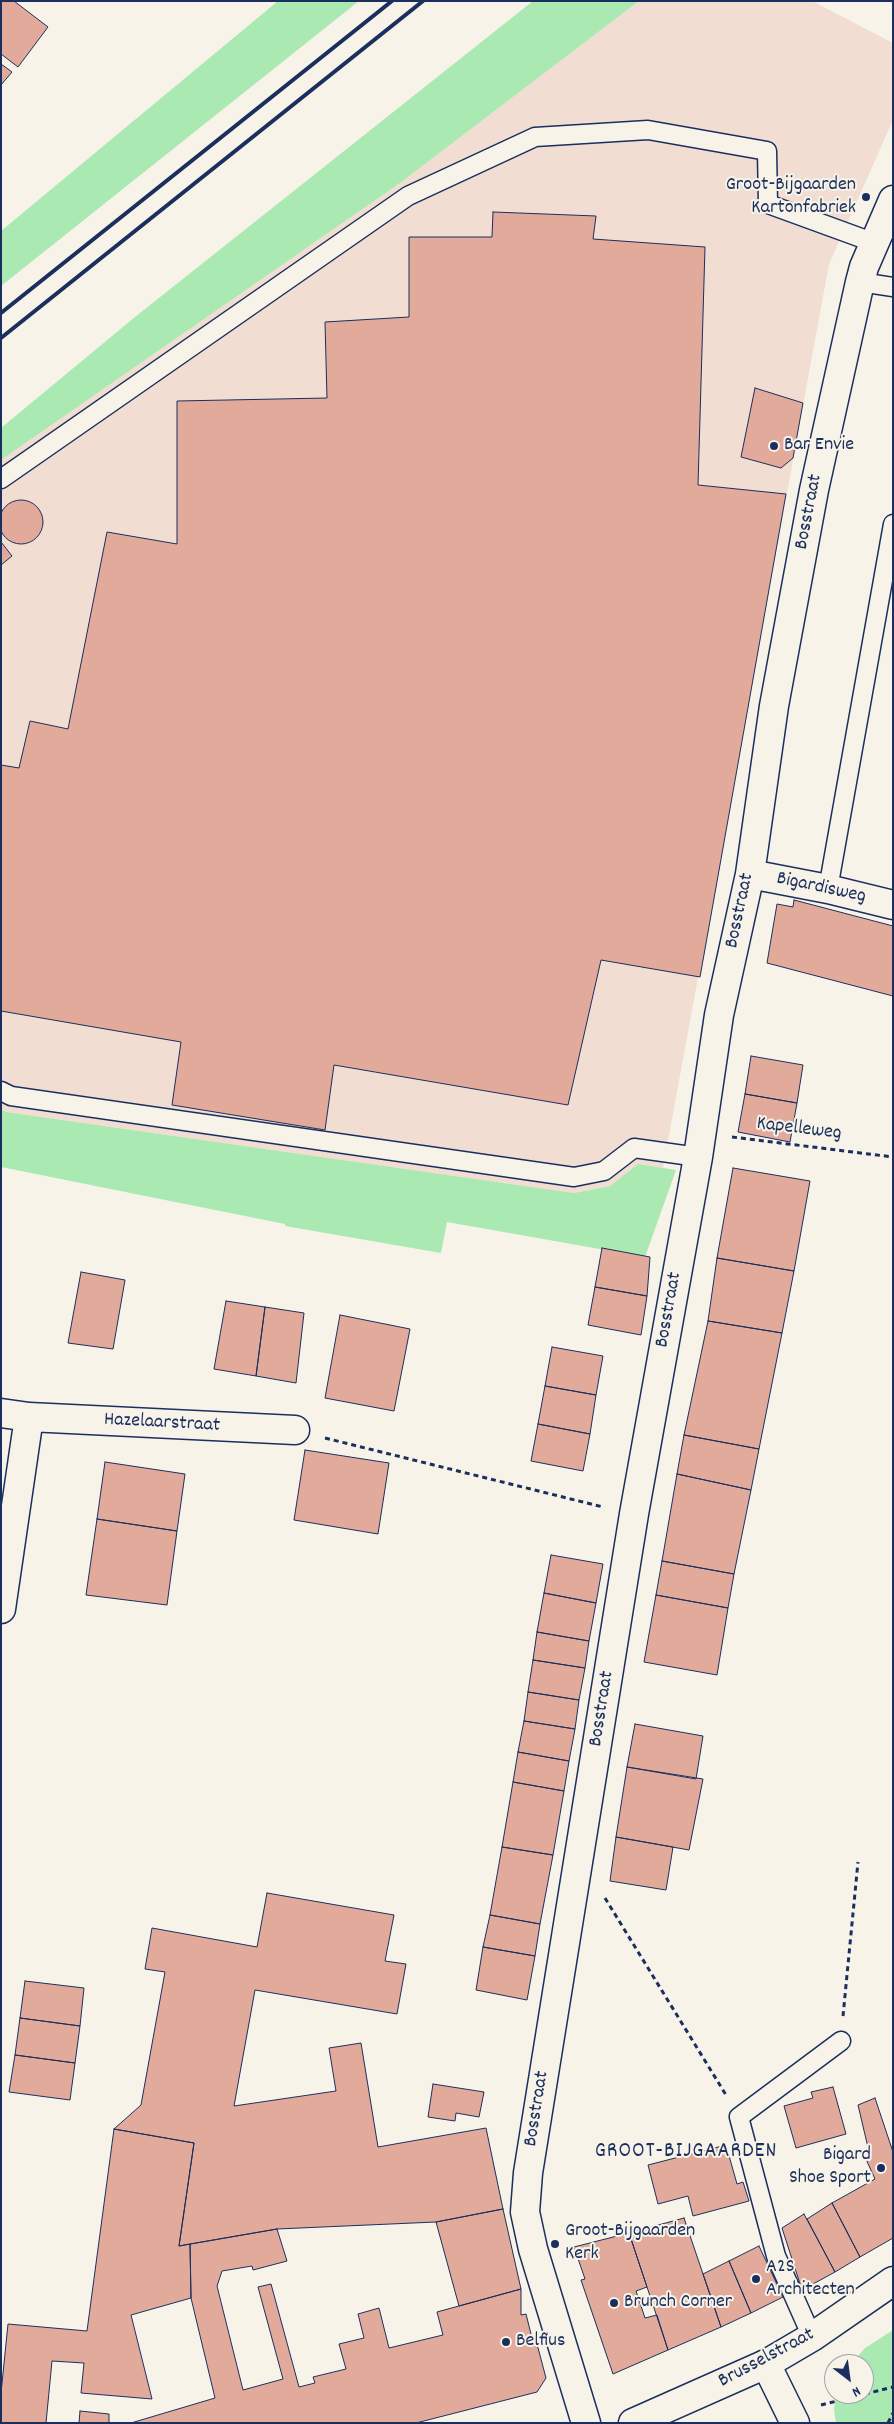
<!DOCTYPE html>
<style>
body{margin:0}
#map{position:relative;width:894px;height:2424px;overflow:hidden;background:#f7f3e8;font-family:Dekko,sans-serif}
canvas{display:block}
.frame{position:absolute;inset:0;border:2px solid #1b2f5e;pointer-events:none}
.north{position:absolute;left:824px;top:2354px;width:50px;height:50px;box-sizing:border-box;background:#f7f3e8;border:1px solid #9fa5b1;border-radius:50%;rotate:150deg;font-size:14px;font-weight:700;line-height:20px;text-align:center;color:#1b2f5e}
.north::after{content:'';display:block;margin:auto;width:18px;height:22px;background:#1b2f5e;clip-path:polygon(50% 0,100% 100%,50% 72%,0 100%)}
</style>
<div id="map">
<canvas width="894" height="2424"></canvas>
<div class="frame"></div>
<div class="north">N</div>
</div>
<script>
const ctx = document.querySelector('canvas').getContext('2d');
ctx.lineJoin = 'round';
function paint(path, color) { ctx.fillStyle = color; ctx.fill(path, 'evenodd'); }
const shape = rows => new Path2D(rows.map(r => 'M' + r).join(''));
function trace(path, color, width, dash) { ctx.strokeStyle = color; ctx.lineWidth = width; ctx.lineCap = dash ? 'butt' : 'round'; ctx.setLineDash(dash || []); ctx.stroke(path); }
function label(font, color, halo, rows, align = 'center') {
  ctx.font = font + ' Dekko,sans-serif'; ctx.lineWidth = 4; ctx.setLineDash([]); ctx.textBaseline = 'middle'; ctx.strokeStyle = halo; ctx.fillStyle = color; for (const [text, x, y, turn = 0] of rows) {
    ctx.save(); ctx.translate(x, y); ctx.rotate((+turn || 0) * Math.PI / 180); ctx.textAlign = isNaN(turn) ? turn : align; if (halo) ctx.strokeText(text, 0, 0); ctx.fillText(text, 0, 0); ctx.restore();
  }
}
paint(shape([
 [639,1,812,1,893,43,893,120,829,264,663,1168,638,1164,610,1186,574,1193,6,1112,1,1109,1,460,400,183]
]), '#f1ddd1');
paint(shape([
 [278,1,359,1,1,286,1,231],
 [533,1,639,1,400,183,1,460,1,428,135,317],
 [1,1109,6,1112,574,1193,610,1186,638,1164,676,1170,645,1257,447,1222,441,1253,285,1226,285,1224,1,1167],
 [893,2330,893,2423,836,2423,834,2410,836,2394,864,2394,864,2364,852,2363,865,2348]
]), '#aae9b2');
const building = shape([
 [1,1,14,1,48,27,18,67,1,54,1,1],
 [1,64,12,72,1,85,1,64],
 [493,212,596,216,593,239,705,247,698,485,786,494,700,977,601,960,568,1105,334,1065,325,1130,172,1105,181,1042,1,1011,1,765,19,768,30,721,68,729,107,532,177,544,177,401,327,398,325,322,409,317,409,237,492,237,493,212],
 [755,388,803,403,793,458,781,468,741,457,755,388],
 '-1 522a22 22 0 1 1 44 0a22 22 0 1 1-44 0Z',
 [1,542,12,556,1,565,1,542],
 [794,900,893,926,893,996,767,963,777,904,793,907,794,900],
 [751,1056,803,1065,797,1103,745,1094,751,1056],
 [745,1094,797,1103,790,1142,738,1132,745,1094],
 [733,1168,810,1181,794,1271,717,1258,733,1168],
 [602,1248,650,1257,647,1296,595,1287,602,1248],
 [717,1258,794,1271,782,1333,708,1321,717,1258],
 [81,1272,125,1280,113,1349,68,1343,81,1272],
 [595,1287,647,1296,641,1335,588,1325,595,1287],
 [226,1301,265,1307,256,1376,214,1369,226,1301],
 [265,1307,304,1313,296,1383,256,1376,265,1307],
 [340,1315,410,1329,394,1411,325,1398,340,1315],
 [708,1321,782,1333,759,1449,684,1435,708,1321],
 [552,1347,603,1356,596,1395,545,1386,552,1347],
 [545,1386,596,1395,590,1434,538,1424,545,1386],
 [538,1424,590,1434,583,1471,531,1461,538,1424],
 [684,1435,759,1449,751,1490,677,1474,684,1435],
 [305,1450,389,1463,378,1534,294,1520,305,1450],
 [105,1462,185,1474,177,1531,97,1519,105,1462],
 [677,1474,751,1490,734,1574,662,1561,677,1474],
 [97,1519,177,1531,167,1605,86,1595,97,1519],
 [551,1555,603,1564,596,1603,544,1593,551,1555],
 [662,1561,734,1574,728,1608,656,1595,662,1561],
 [544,1593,596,1603,589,1641,537,1632,544,1593],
 [656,1595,728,1608,717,1675,644,1662,656,1595],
 [537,1632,589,1641,585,1668,533,1660,537,1632],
 [533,1660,585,1668,579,1700,528,1692,533,1660],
 [528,1692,579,1700,575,1729,524,1721,528,1692],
 [524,1721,575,1729,569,1761,518,1752,524,1721],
 [635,1724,703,1736,696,1779,627,1767,635,1724],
 [518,1752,569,1761,564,1791,513,1782,518,1752],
 [627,1767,703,1779,689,1850,616,1837,627,1767],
 [513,1782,564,1791,553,1855,502,1847,513,1782],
 [616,1837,673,1847,666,1890,610,1881,616,1837],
 [502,1847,553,1855,540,1924,490,1915,502,1847],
 [267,1893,394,1915,385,1961,406,1964,397,2014,255,1990,234,2106,336,2091,329,2048,361,2043,378,2147,486,2128,503,2209,436,2222,277,2229,179,2246,194,2143,114,2129,141,2105,165,1972,145,1969,152,1928,257,1947,267,1893],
 [490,1915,540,1924,535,1956,483,1947,490,1915],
 [483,1947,535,1956,527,2000,476,1990,483,1947],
 [25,1981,84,1988,80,2026,20,2018,25,1981],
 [20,2018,80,2026,75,2063,15,2055,20,2018],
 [15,2055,75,2063,70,2100,9,2092,15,2055],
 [433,2084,484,2092,479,2117,456,2113,455,2121,428,2117,433,2084],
 [833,2087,846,2134,796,2148,784,2106,813,2098,811,2092,833,2087],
 [875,2098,893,2152,893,2238,860,2257,832,2203,875,2179,865,2157,870,2156,858,2105,875,2098],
 [114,2129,194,2143,179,2246,190,2244,191,2298,131,2315,152,2399,81,2393,84,2363,52,2361,46,2423,1,2423,1,2393,8,2324,87,2331,114,2129],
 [726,2145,737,2184,743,2182,749,2201,693,2216,688,2196,658,2204,648,2165,726,2145],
 [832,2203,860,2257,835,2272,807,2219,832,2203],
 [503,2209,521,2289,459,2306,436,2222,503,2209],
 [804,2214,835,2272,802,2290,782,2228,804,2214],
 [684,2218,721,2327,668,2350,629,2233,684,2218],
 [277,2229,287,2261,253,2270,252,2266,222,2271,217,2286,243,2390,283,2379,258,2287,271,2284,299,2387,315,2383,313,2377,346,2369,339,2344,364,2338,358,2314,379,2308,389,2348,443,2335,437,2312,521,2289,521,2315,526,2314,534,2346,537,2344,546,2378,537,2392,416,2423,131,2423,215,2398,191,2298,190,2244,277,2229],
 [629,2233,647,2287,636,2291,645,2318,657,2315,668,2350,613,2374,581,2280,585,2279,574,2247,629,2233],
 [759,2246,783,2297,751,2313,729,2261,759,2246],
 [729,2261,751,2313,721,2327,703,2274,729,2261],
 [80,2411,109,2414,109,2423,79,2423,80,2411]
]);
paint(building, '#e2aa9a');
trace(building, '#1b2f5e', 1);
const service = shape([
 [860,282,893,287],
 [1,479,408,196,535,137,648,130,767,151,768,204,875,243],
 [828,889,893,524],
 [1,1091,11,1096,574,1177,604,1171,634,1148,698,1157],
 [812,2337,776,2256,739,2117,841,2041]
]);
const minor = shape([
 [750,874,828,889,893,905],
 [1,1413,29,1417,295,1430],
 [1,1609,29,1417],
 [766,2364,795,2423],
 [586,2423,533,2249,525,2212,528,2173,634,1514,698,1157,719,1015,750,874,774,706,814,490,860,282,864,267,893,200]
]);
const tertiary = shape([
 [633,2423,766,2364,812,2337,893,2281]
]);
trace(service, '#1b2f5e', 21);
trace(minor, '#1b2f5e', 31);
trace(tertiary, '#1b2f5e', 31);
trace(shape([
 [732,1137,893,1157],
 [325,1438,603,1507],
 [605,1898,726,2095],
 [843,2016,858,1862],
 [821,2405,893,2387],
 [888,2423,893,2413]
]), '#1b2f5e', 3, [5, 4]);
trace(service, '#f7f3e8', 18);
trace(minor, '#f7f3e8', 28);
trace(tertiary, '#f7f3e8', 28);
trace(shape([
 [1,313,392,1],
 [1,338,423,1]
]), '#1b2f5e', 4);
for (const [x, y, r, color] of [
 [866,197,5,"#1b2f5e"],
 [774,446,5,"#1b2f5e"],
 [881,2168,5,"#1b2f5e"],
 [555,2244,5,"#1b2f5e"],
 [756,2279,5,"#1b2f5e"],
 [614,2303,5,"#1b2f5e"],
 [506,2342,5,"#1b2f5e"]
]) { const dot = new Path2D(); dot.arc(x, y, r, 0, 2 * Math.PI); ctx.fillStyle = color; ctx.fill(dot); trace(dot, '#f7f3e8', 2); }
label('20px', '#1b2f5e', '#f7f3e8', [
 ["Groot-Bijgaarden",856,186,"right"],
 ["Kartonfabriek",856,209,"right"],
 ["Bar Envie",784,446],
 ["Bigard",871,2156,"right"],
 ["Shoe Sport",871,2179,"right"],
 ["Groot-Bijgaarden",565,2232],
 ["Kerk",565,2255],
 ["A2S",766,2268],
 ["Architecten",766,2291],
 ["Brunch Corner",624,2303],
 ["Belfius",516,2342]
], 'left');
label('20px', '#1b2f5e', '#f7f3e8', [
 ["Bosstraat",810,512,-79],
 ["Bigardisweg",821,889,12],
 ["Bosstraat",741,911,-78],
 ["Kapelleweg",799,1130,7],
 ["Bosstraat",670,1310,-80],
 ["Hazelaarstraat",162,1424,3],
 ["Bosstraat",603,1709,-81],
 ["Bosstraat",538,2109,-81],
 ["Brusselstraat",767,2359,-28]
]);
ctx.letterSpacing = '1px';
label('22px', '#1b2f5e', '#f7f3e8', [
 ["GROOT-BIJGAARDEN",686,2153]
]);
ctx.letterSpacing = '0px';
</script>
